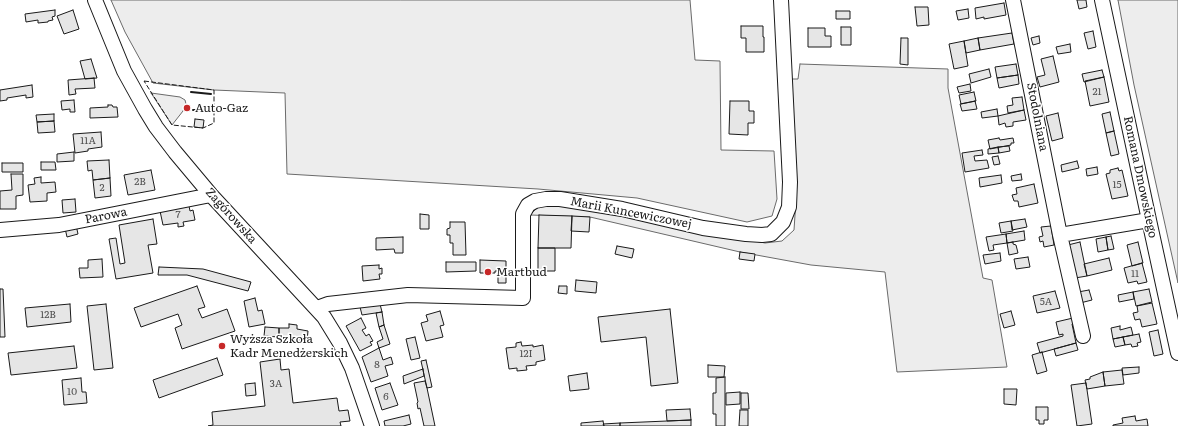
<!DOCTYPE html>
<meta charset="utf-8">
<style>
body{margin:0}
canvas{display:block;background:#fff}
</style>
<canvas width="1178" height="426"></canvas>
<script>
const ctx = document.querySelector('canvas').getContext('2d');
ctx.lineJoin = 'round';
function paint(path, color) { ctx.fillStyle = color; ctx.fill(path, 'evenodd'); }
const shape = rows => new Path2D(rows.map(r => 'M' + r).join(''));
function trace(path, color, width, dash) { ctx.strokeStyle = color; ctx.lineWidth = width; ctx.lineCap = dash ? 'butt' : 'round'; ctx.setLineDash(dash || []); ctx.stroke(path); }
function label(font, color, halo, rows, align = 'center') {
  ctx.font = font + ' Literata,serif'; ctx.lineWidth = 3; ctx.setLineDash([]); ctx.textBaseline = 'middle'; ctx.strokeStyle = halo; ctx.fillStyle = color; for (const [text, x, y, turn = 0] of rows) {
    ctx.save(); ctx.translate(x, y); ctx.rotate((+turn || 0) * Math.PI / 180); ctx.textAlign = isNaN(turn) ? turn : align; if (halo) ctx.strokeText(text, 0, 0); ctx.fillText(text, 0, 0); ctx.restore();
  }
}
const built = shape([
 [111,0,690,0,695,60,720,61,721,150,774,151,777,199,772,216,747,222,637,198,538,189,287,174,285,93,214,90,153,83,125,32,111,0],
 [1118,0,1178,0,1178,283,1134,85,1118,0],
 [800,64,948,69,948,88,983,278,992,280,1007,367,897,372,885,272,811,265,740,252,590,217,530,215,537,208,549,203,641,218,765,243,782,241,794,230,796,200,788,79,798,79,800,64],
 [151,93,180,97,185,100,186,104,183,111,172,125,151,93]
]);
paint(built, '#ededed');
trace(built, '#6a6a6a', 1);
const building = shape([
 [1077,0,1086,0,1087,7,1079,9,1077,0],
 [1004,3,1006,15,984,19,984,17,976,19,975,8,1004,3],
 [915,7,928,7,929,25,917,26,915,7],
 [968,9,969,18,958,20,956,11,968,9],
 [55,10,55,16,52,17,53,20,48,21,48,22,38,23,38,20,26,22,25,14,55,10],
 [73,10,79,29,64,34,57,16,73,10],
 [836,11,850,11,850,19,836,19,836,11],
 [741,26,763,26,763,37,764,37,764,52,746,52,746,38,741,38,741,26],
 [841,27,851,27,851,45,841,45,841,27],
 [808,28,825,28,825,36,831,36,831,47,808,47,808,28],
 [1093,31,1096,47,1088,49,1084,33,1093,31],
 [1012,33,1014,44,980,50,978,38,1012,33],
 [1039,36,1040,43,1033,45,1031,38,1039,36],
 [901,38,908,38,908,65,900,64,901,38],
 [978,38,980,50,966,53,964,41,978,38],
 [964,41,968,66,954,69,949,44,964,41],
 [1070,44,1071,52,1058,54,1056,47,1070,44],
 [1053,56,1059,82,1040,87,1037,77,1045,75,1041,59,1053,56],
 [91,59,97,78,85,79,80,61,91,59],
 [1016,64,1018,75,997,78,995,67,1016,64],
 [989,69,991,77,971,83,969,74,989,69],
 [1102,70,1104,77,1084,82,1082,74,1102,70],
 [1018,75,1019,84,999,88,997,78,1018,75],
 [1104,77,1109,102,1090,106,1085,81,1104,77],
 [94,78,95,88,75,89,76,94,69,95,68,80,94,78],
 [970,84,971,91,959,93,957,87,970,84],
 [32,85,33,97,26,98,26,95,7,98,7,100,0,101,0,90,32,85],
 [974,92,976,101,961,104,959,95,974,92],
 [1022,97,1024,110,1008,113,1007,106,1013,105,1012,98,1022,97],
 [74,100,75,112,70,112,70,109,62,110,61,101,74,100],
 [730,101,749,101,749,111,754,111,754,123,748,123,748,135,729,134,730,101],
 [975,101,977,109,962,111,960,104,975,101],
 [108,105,112,105,113,107,117,107,118,117,90,118,90,108,108,107,108,105],
 [997,109,998,116,982,118,981,112,997,109],
 [1024,110,1026,120,1013,122,1013,126,1006,127,1005,123,999,125,998,116,1024,110],
 [1110,112,1114,131,1106,133,1102,114,1110,112],
 [1058,113,1063,138,1052,141,1046,116,1058,113],
 [54,114,54,121,37,122,36,115,54,114],
 [195,119,204,120,203,128,194,127,195,119],
 [54,121,55,132,38,133,37,122,54,121],
 [1114,131,1119,154,1111,156,1106,133,1114,131],
 [101,132,102,147,88,149,88,151,75,153,73,134,101,132],
 [999,138,1000,140,1013,138,1014,143,1011,143,1011,145,990,149,988,140,999,138],
 [1009,146,1010,151,999,153,998,147,1009,146],
 [998,147,999,153,988,154,988,149,998,147],
 [982,150,983,155,974,156,975,161,987,160,989,168,965,172,962,153,982,150],
 [74,152,74,161,57,162,57,154,74,152],
 [998,156,1000,164,994,165,992,157,998,156],
 [109,160,110,178,93,180,92,170,88,171,87,161,109,160],
 [1077,161,1079,168,1062,172,1061,165,1077,161],
 [41,162,55,162,56,170,41,170,41,162],
 [2,163,23,163,23,172,2,172,2,163],
 [1097,167,1098,174,1087,176,1086,169,1097,167],
 [1118,168,1119,171,1122,170,1128,196,1112,199,1106,174,1110,173,1110,170,1118,168],
 [151,170,155,190,128,195,124,175,151,170],
 [11,174,23,174,23,195,16,196,16,209,0,209,0,191,12,190,11,174],
 [1021,174,1022,180,1012,181,1011,176,1021,174],
 [1001,175,1002,183,980,187,979,178,1001,175],
 [41,177,41,183,55,182,56,192,47,193,47,201,30,202,28,185,35,184,34,178,41,177],
 [110,178,111,196,95,198,93,180,110,178],
 [1034,184,1038,203,1019,207,1018,201,1014,201,1012,195,1017,194,1016,188,1034,184],
 [75,199,76,212,63,213,62,200,75,199],
 [189,206,190,211,193,210,195,220,183,222,184,226,178,227,178,223,163,225,160,211,189,206],
 [420,214,429,215,429,229,420,229,420,214],
 [539,215,572,216,571,248,538,248,539,215],
 [572,216,590,217,589,232,571,231,572,216],
 [153,219,157,244,148,245,153,273,116,279,109,239,116,238,120,264,125,263,119,225,153,219],
 [1025,219,1027,227,1012,230,1011,221,1025,219],
 [1011,221,1013,231,1001,233,999,223,1011,221],
 [450,222,465,222,466,255,453,255,453,243,450,243,450,235,447,235,447,229,450,228,450,222],
 [76,225,78,234,67,237,65,228,76,225],
 [1051,226,1054,245,1044,247,1043,241,1040,242,1039,237,1043,236,1041,227,1051,226],
 [1024,231,1025,240,1007,243,1006,234,1024,231],
 [1006,234,1007,243,993,245,994,250,989,251,986,237,1006,234],
 [1111,236,1114,249,1108,250,1106,237,1111,236],
 [403,237,403,253,395,253,394,249,376,250,376,238,403,237],
 [1106,237,1108,250,1098,252,1096,239,1106,237],
 [1013,242,1013,244,1016,245,1018,253,1009,255,1007,243,1013,242],
 [1080,242,1087,276,1075,278,1068,245,1080,242],
 [1138,242,1143,263,1132,266,1127,245,1138,242],
 [617,246,634,249,632,258,615,254,617,246],
 [538,248,555,248,555,271,538,271,538,248],
 [740,252,755,254,754,261,739,259,740,252],
 [1000,253,1001,261,985,264,983,255,1000,253],
 [1028,257,1030,267,1016,269,1014,259,1028,257],
 [1109,258,1112,270,1087,276,1084,264,1109,258],
 [102,259,103,277,80,278,79,268,88,268,88,260,102,259],
 [480,260,506,261,506,283,498,283,498,271,495,271,495,273,480,273,480,260],
 [446,262,476,262,476,271,446,272,446,262],
 [1142,263,1147,282,1138,284,1137,281,1128,283,1124,268,1142,263],
 [379,265,379,269,382,268,382,274,379,274,380,279,363,281,362,266,379,265],
 [159,267,203,269,251,282,248,291,187,275,158,275,159,267],
 [576,280,597,282,596,293,575,291,576,280],
 [197,286,205,307,198,309,202,318,227,309,235,331,182,349,175,328,182,325,178,314,141,327,134,308,197,286],
 [559,286,567,286,567,294,558,293,559,286],
 [0,289,3,289,5,337,0,337,0,289],
 [1149,289,1152,302,1136,306,1133,292,1149,289],
 [1089,290,1092,300,1080,303,1078,292,1089,290],
 [1055,291,1060,308,1037,313,1033,296,1055,291],
 [1133,292,1134,299,1119,302,1118,295,1133,292],
 [255,298,258,311,262,310,265,324,249,327,244,301,255,298],
 [1152,303,1157,324,1142,327,1140,319,1135,320,1133,313,1138,312,1137,306,1152,303],
 [70,304,71,322,27,327,25,308,70,304],
 [106,304,113,368,94,370,87,306,106,304],
 [380,304,382,312,362,315,360,307,380,304],
 [670,309,678,383,651,386,646,337,601,342,598,317,670,309],
 [440,311,444,325,440,326,443,337,426,341,421,323,428,321,426,315,440,311],
 [1011,311,1015,325,1004,328,1000,314,1011,311],
 [382,312,384,325,379,327,376,313,382,312],
 [361,318,366,328,362,330,366,336,369,334,373,341,370,342,372,345,360,351,346,326,361,318],
 [1073,318,1074,323,1072,324,1076,343,1040,353,1037,343,1063,336,1063,334,1059,335,1056,322,1073,318],
 [289,324,297,325,297,329,308,331,307,341,279,337,279,328,289,328,289,324],
 [384,325,390,344,379,348,377,342,383,339,379,327,384,325],
 [1120,326,1120,330,1131,327,1133,335,1113,339,1111,328,1120,326],
 [265,327,279,328,279,337,264,336,265,327],
 [1158,330,1163,354,1154,356,1149,332,1158,330],
 [1139,334,1141,342,1137,343,1138,346,1132,347,1131,344,1125,345,1123,337,1139,334],
 [415,337,420,358,411,360,406,339,415,337],
 [1123,337,1125,345,1115,347,1113,339,1123,337],
 [521,342,522,346,533,345,533,347,543,345,545,360,536,362,536,365,526,366,527,370,517,371,517,368,509,369,506,348,516,347,516,343,521,342],
 [1076,343,1078,350,1056,356,1054,349,1076,343],
 [74,346,77,368,11,375,8,353,74,346],
 [379,348,383,360,391,357,393,364,385,366,388,376,371,382,362,357,379,348],
 [1042,352,1047,371,1037,374,1032,355,1042,352],
 [217,358,223,375,159,398,153,380,217,358],
 [280,359,281,370,289,369,293,403,337,398,339,411,348,410,350,421,340,422,341,426,208,426,213,425,212,412,265,406,260,362,280,359],
 [426,360,432,387,427,388,421,361,426,360],
 [708,365,725,366,724,377,708,377,708,365],
 [1139,367,1139,373,1123,375,1122,368,1139,367],
 [423,369,424,376,404,384,403,376,423,369],
 [1122,370,1124,384,1105,386,1103,372,1122,370],
 [1103,372,1105,386,1087,389,1085,380,1090,379,1090,377,1103,372],
 [587,373,589,389,570,391,568,376,587,373],
 [725,377,725,426,716,426,716,414,713,414,713,393,716,393,716,378,725,377],
 [81,378,82,392,86,392,87,403,64,405,62,380,81,378],
 [425,381,427,388,435,426,424,426,420,408,418,409,417,403,418,402,414,383,425,381],
 [255,383,256,395,246,396,245,384,255,383],
 [390,383,398,405,382,410,375,388,390,383],
 [1086,383,1092,424,1077,426,1071,385,1086,383],
 [1004,389,1017,389,1016,405,1004,404,1004,389],
 [740,392,740,404,726,405,726,393,740,392],
 [741,393,748,393,749,409,741,409,741,393],
 [1036,407,1048,407,1048,420,1044,420,1044,424,1039,424,1039,420,1036,420,1036,407],
 [690,409,691,420,667,421,666,410,690,409],
 [740,410,748,410,748,426,739,426,740,410],
 [409,415,411,424,403,426,385,426,384,421,409,415],
 [1135,416,1136,421,1147,419,1148,426,1113,426,1113,425,1123,423,1122,418,1135,416],
 [691,420,691,426,620,426,620,423,691,420],
 [603,421,604,426,581,426,581,423,603,421],
 [620,423,620,426,604,426,603,424,620,423]
]);
paint(building, '#e6e6e6');
trace(building, '#1a1a1a', 1);
const minor = shape([
 [95,0,124,71,145,109,156,127,175,152,211,195,324,317,340,343,352,368,372,426],
 [1013,0,1060,235,1083,336],
 [1102,0,1149,220,1178,353],
 [0,230,59,225,211,195],
 [1060,235,1149,220],
 [317,308,328,304,408,295,523,298,523,214,528,205,535,201,546,199,560,199,622,209,703,228,746,234,762,235,771,234,783,222,789,207,790,182,781,0]
]);
trace(minor, '#1a1a1a', 16);
trace(minor, '#fff', 14);
trace(shape([
 [144,81,214,90,214,123,203,128,172,125,144,81]
]), '#1a1a1a', 1, [5, 2]);
trace(shape([
 [191,92,211,94],
 [193,110,210,110]
]), '#1a1a1a', 2);
for (const [x, y, r, color] of [
 [187,108,4,"#c62828"],
 [488,272,4,"#c62828"],
 [222,346,4,"#c62828"]
]) { const dot = new Path2D(); dot.arc(x, y, r, 0, 2 * Math.PI); ctx.fillStyle = color; ctx.fill(dot); trace(dot, '#fff', 1.5); }
label('10px', '#4d4d4d', null, [
 ["21",1097,92],
 ["11A",88,141],
 ["2B",140,182],
 ["15",1117,185],
 ["2",102,188],
 ["7",178,215],
 ["11",1135,274],
 ["5A",1046,302],
 ["12B",48,315],
 ["12I",526,354],
 ["8",377,365],
 ["3A",276,384],
 ["10",72,392],
 ["6",386,397]
]);
label('12px', '#1a1a1a', '#fff', [
 ["Auto-Gaz",195,108],
 ["Martbud",496,272],
 ["Wyższa Szkoła",230,339],
 ["Kadr Menedżerskich",230,353]
], 'left');
label('12px', '#1a1a1a', '#fff', [
 ["Stodolniana",1037,117,79],
 ["Romana Dmowskiego",1140,177,78],
 ["Marii Kuncewiczowej",631,213,11],
 ["Parowa",106,216,-11],
 ["Zagórowska",231,216,48]
]);
</script>
